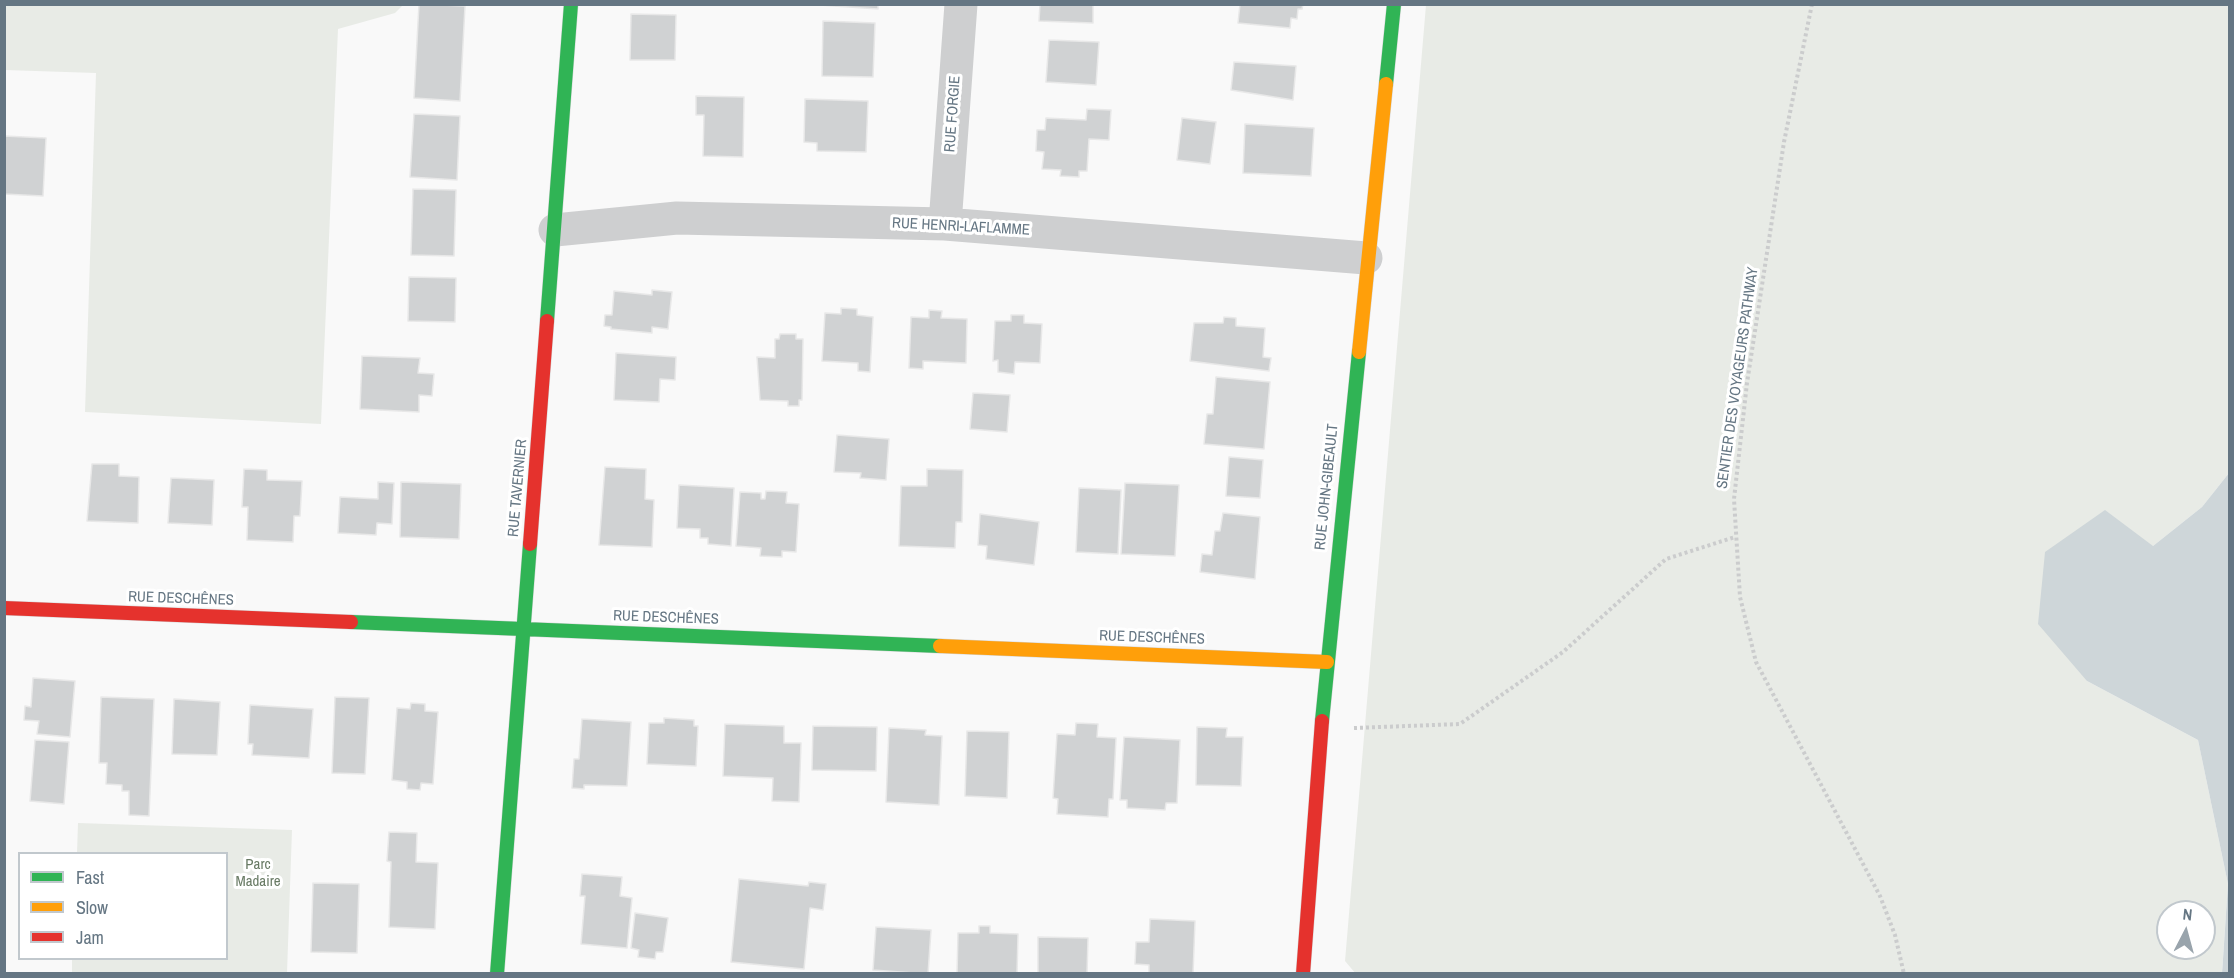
<!DOCTYPE html>
<meta charset="utf-8">
<style>
body{margin:0}
#map{position:relative;width:2234px;height:978px;overflow:hidden;background:#f9f9f9;font-family:"Archivo Narrow",sans-serif}
canvas{display:block}
.frame{position:absolute;inset:0;border:6px solid #657683;pointer-events:none}
.legend{position:absolute;left:18px;top:852px;width:210px;height:108px;box-sizing:border-box;background:#fff;border:2px solid #c1c8cd;margin:0;padding:8px 10px;list-style:none;font-size:18px;color:#657683}
.legend li{display:flex;align-items:center;gap:12px;height:30px}
.legend b{width:30px;border:2px solid #c1c8cd}
.north{position:absolute;left:2156px;top:900px;width:60px;height:60px;box-sizing:border-box;background:#fff;border:2px solid #c1c8cd;border-radius:50%;rotate:6deg;font-size:16px;font-weight:700;line-height:24px;text-align:center;color:#657683}
.north::after{content:'';display:block;margin:auto;width:21px;height:27px;background:#99a4ac;clip-path:polygon(50% 0,100% 100%,50% 72%,0 100%)}
</style>
<div id="map">
<canvas width="2234" height="978"></canvas>
<div class="frame"></div>
<ul class="legend">
<li><b style="height:8px;background:#30b455"></b>Fast</li>
<li><b style="height:8px;background:#ff9f0a"></b>Slow</li>
<li><b style="height:8px;background:#e5322d"></b>Jam</li>
</ul>
<div class="north">N</div>
</div>
<script>
const ctx = document.querySelector('canvas').getContext('2d');
ctx.lineJoin = 'round';
function paint(path, color) { ctx.fillStyle = color; ctx.fill(path, 'evenodd'); }
const shape = rows => new Path2D(rows.map(r => 'M' + r).join(''));
function trace(path, color, width, dash) { ctx.strokeStyle = color; ctx.lineWidth = width; ctx.lineCap = dash ? 'butt' : 'round'; ctx.setLineDash(dash || []); ctx.stroke(path); }
function label(font, color, halo, rows, align = 'center') {
  ctx.font = font + ' "Archivo Narrow",sans-serif'; ctx.lineWidth = 6; ctx.setLineDash([]); ctx.textBaseline = 'middle'; ctx.strokeStyle = halo; ctx.fillStyle = color; for (const [text, x, y, turn = 0] of rows) {
    ctx.save(); ctx.translate(x, y); ctx.rotate((+turn || 0) * Math.PI / 180); ctx.textAlign = isNaN(turn) ? turn : align; if (halo) ctx.strokeText(text, 0, 0); ctx.fillText(text, 0, 0); ctx.restore();
  }
}
paint(shape([
 [5,4,403,5,395,13,338,29,321,424,85,412,96,73,5,70],
 [1426,5,2229,5,2229,473,2202,507,2153,546,2087,681,2198,740,2228,884,2222,973,1356,974,1345,961],
 [2168,912,2204,912,2204,948,2168,948],
 [78,823,292,830,287,973,72,973,72,959,226,958,226,854,77,853]
]), '#e8ebe6');
paint(shape([
 [2229,473,2230,973,2222,974,2228,884,2198,740,2087,681,2038,624,2045,552,2105,510,2153,546,2202,507]
]), '#ced6d9');
const building = shape([
 [419,4,465,6,460,101,414,98,419,4],
 [805,4,878,4,878,9,805,4],
 [1040,4,1093,4,1093,23,1039,21,1040,4],
 [1240,4,1303,4,1302,9,1298,9,1297,19,1291,18,1290,28,1238,23,1240,4],
 [631,14,676,15,675,60,630,60,631,14],
 [823,21,875,23,873,77,822,76,823,21],
 [1049,40,1099,42,1096,85,1046,82,1049,40],
 [1234,62,1296,66,1293,100,1231,90,1234,62],
 [696,96,744,97,743,157,703,156,704,115,696,115,696,96],
 [805,99,868,101,866,152,817,151,817,143,804,142,805,99],
 [1087,109,1111,110,1109,140,1089,139,1087,171,1079,171,1079,177,1060,176,1061,170,1042,169,1044,152,1036,151,1037,130,1045,130,1046,118,1086,120,1087,109],
 [414,114,460,116,457,180,410,177,414,114],
 [1182,118,1216,122,1210,164,1177,160,1182,118],
 [1245,124,1314,128,1311,176,1243,173,1245,124],
 [4,136,46,138,43,196,4,194,4,136],
 [413,189,456,190,454,256,411,255,413,189],
 [409,277,456,278,455,322,408,321,409,277],
 [652,290,672,292,668,329,652,327,652,333,611,329,611,327,604,326,605,315,612,315,614,291,652,295,652,290],
 [841,308,857,309,857,315,873,317,870,372,858,371,858,363,822,361,825,313,841,314,841,308],
 [929,310,942,311,941,318,967,319,966,363,923,361,923,369,909,368,911,317,929,318,929,310],
 [1011,315,1024,315,1024,323,1042,324,1040,363,1015,362,1014,374,998,372,998,360,993,361,995,321,1011,321,1011,315],
 [1224,317,1236,318,1236,326,1265,328,1263,357,1271,358,1269,371,1190,361,1194,323,1223,323,1224,317],
 [780,334,796,334,796,339,803,339,802,400,799,400,799,406,788,406,788,401,760,400,757,357,775,358,775,339,779,339,780,334],
 [616,353,676,357,675,380,660,379,659,402,614,400,616,353],
 [362,356,420,358,418,373,434,374,432,396,419,395,419,412,360,409,362,356],
 [1216,377,1270,382,1264,449,1204,444,1207,414,1213,414,1216,377],
 [973,393,1010,395,1007,432,970,429,973,393],
 [837,435,889,439,886,480,860,478,861,473,834,472,837,435],
 [1229,457,1263,460,1260,498,1226,496,1229,457],
 [92,464,119,464,119,476,139,477,138,523,87,521,92,464],
 [605,467,646,469,645,499,654,500,652,547,599,545,605,467],
 [244,469,267,470,267,480,302,481,300,516,294,516,293,542,247,540,248,507,242,507,244,469],
 [927,469,963,470,962,522,956,522,955,548,899,546,901,486,927,486,927,469],
 [171,478,214,480,212,525,168,523,171,478],
 [378,482,394,483,392,524,377,523,376,535,338,533,340,497,378,499,378,482],
 [401,482,461,484,459,539,400,537,401,482],
 [1125,483,1179,485,1175,556,1121,554,1125,483],
 [679,485,734,488,731,546,708,544,708,538,700,538,700,529,677,528,679,485],
 [1079,488,1121,490,1118,554,1076,552,1079,488],
 [766,491,787,492,786,503,799,504,796,552,782,551,782,557,760,556,761,548,736,546,740,492,761,493,761,499,765,499,766,491],
 [1223,513,1260,517,1255,579,1200,572,1202,554,1212,555,1215,531,1220,531,1223,513],
 [980,514,1039,522,1034,565,986,559,987,546,978,545,980,514],
 [33,678,75,681,70,737,37,734,39,721,24,720,25,706,31,707,33,678],
 [101,697,154,699,149,816,129,815,129,791,122,791,122,785,106,784,107,763,99,763,101,697],
 [335,697,369,698,365,774,332,773,335,697],
 [174,699,220,702,217,755,172,754,174,699],
 [411,703,425,704,425,711,438,712,433,784,421,783,420,790,407,789,407,782,392,780,397,708,410,709,411,703],
 [250,705,313,709,309,758,252,755,253,744,248,744,250,705],
 [664,718,694,720,694,726,698,726,696,766,647,764,649,723,664,723,664,718],
 [582,719,631,722,627,786,584,785,584,789,572,788,574,759,579,759,582,719],
 [1076,723,1098,724,1097,737,1116,738,1113,799,1109,799,1108,817,1057,814,1058,799,1053,798,1057,734,1075,735,1076,723],
 [725,724,784,726,784,743,801,743,799,802,772,801,773,778,723,776,725,724],
 [813,726,877,727,876,771,812,770,813,726],
 [1197,727,1227,728,1226,737,1243,737,1241,786,1196,785,1197,727],
 [889,728,926,730,925,735,942,736,939,805,886,802,889,728],
 [967,731,1009,732,1007,798,965,796,967,731],
 [1124,737,1180,740,1177,803,1166,803,1165,810,1127,808,1127,800,1120,800,1124,737],
 [35,740,69,742,64,804,30,801,35,740],
 [389,832,417,833,416,862,438,863,435,929,389,927,391,862,387,861,389,832],
 [582,874,622,877,620,896,632,898,627,948,581,944,585,896,580,896,582,874],
 [739,879,808,886,809,882,826,884,823,910,810,908,804,969,731,962,739,879],
 [313,883,359,884,357,953,311,952,313,883],
 [635,913,668,918,663,952,656,952,655,959,638,957,639,950,631,948,635,913],
 [1150,919,1195,921,1193,974,1149,974,1149,965,1135,964,1136,942,1149,942,1150,919],
 [979,926,990,926,990,933,1018,934,1017,974,957,974,958,933,979,933,979,926],
 [876,927,931,930,928,974,873,970,876,927],
 [1038,937,1088,938,1087,974,1038,974,1038,937]
]);
paint(building, '#d0d2d3');
trace(building, '#e8e8e8', 1.5);
const fast = shape([
 [1386,84,1394,4],
 [547,321,571,4],
 [351,622,940,646],
 [1322,721,1359,352],
 [497,974,530,544]
]);
const slow = shape([
 [1359,352,1386,84],
 [940,646,1327,662]
]);
const jam = shape([
 [530,544,547,321],
 [4,608,351,622],
 [1303,974,1322,721]
]);
trace(fast, '#d5d6d7', 15);
trace(slow, '#d5d6d7', 15);
trace(jam, '#d5d6d7', 15);
trace(shape([
 [1812,4,1784,142,1747,383,1734,499,1740,597,1756,662,1880,896,1895,935,1904,974],
 [1354,728,1460,724,1563,652,1666,559,1735,537]
]), '#cbcccd', 4, [3, 3]);
trace(shape([
 [945,224,961,4],
 [555,230,677,218,945,224,1366,258]
]), '#cecfd0', 33);
trace(fast, '#30b455', 14);
trace(slow, '#ff9f0a', 14);
trace(jam, '#e5322d', 14);
label('15px', '#657683', '#fff', [
 ["RUE FORGIE",953,114,-86],
 ["RUE HENRI-LAFLAMME",961,227,3],
 ["SENTIER DES VOYAGEURS PATHWAY",1738,378,-82],
 ["RUE JOHN-GIBEAULT",1327,487,-84],
 ["RUE TAVERNIER",518,488,-85],
 ["RUE DESCHÊNES",181,599,2],
 ["RUE DESCHÊNES",666,618,2],
 ["RUE DESCHÊNES",1152,638,2]
]);
label('15px', '#687a64', '#fff', [
 ["Parc",258,865],
 ["Madaire",258,882]
]);
</script>
